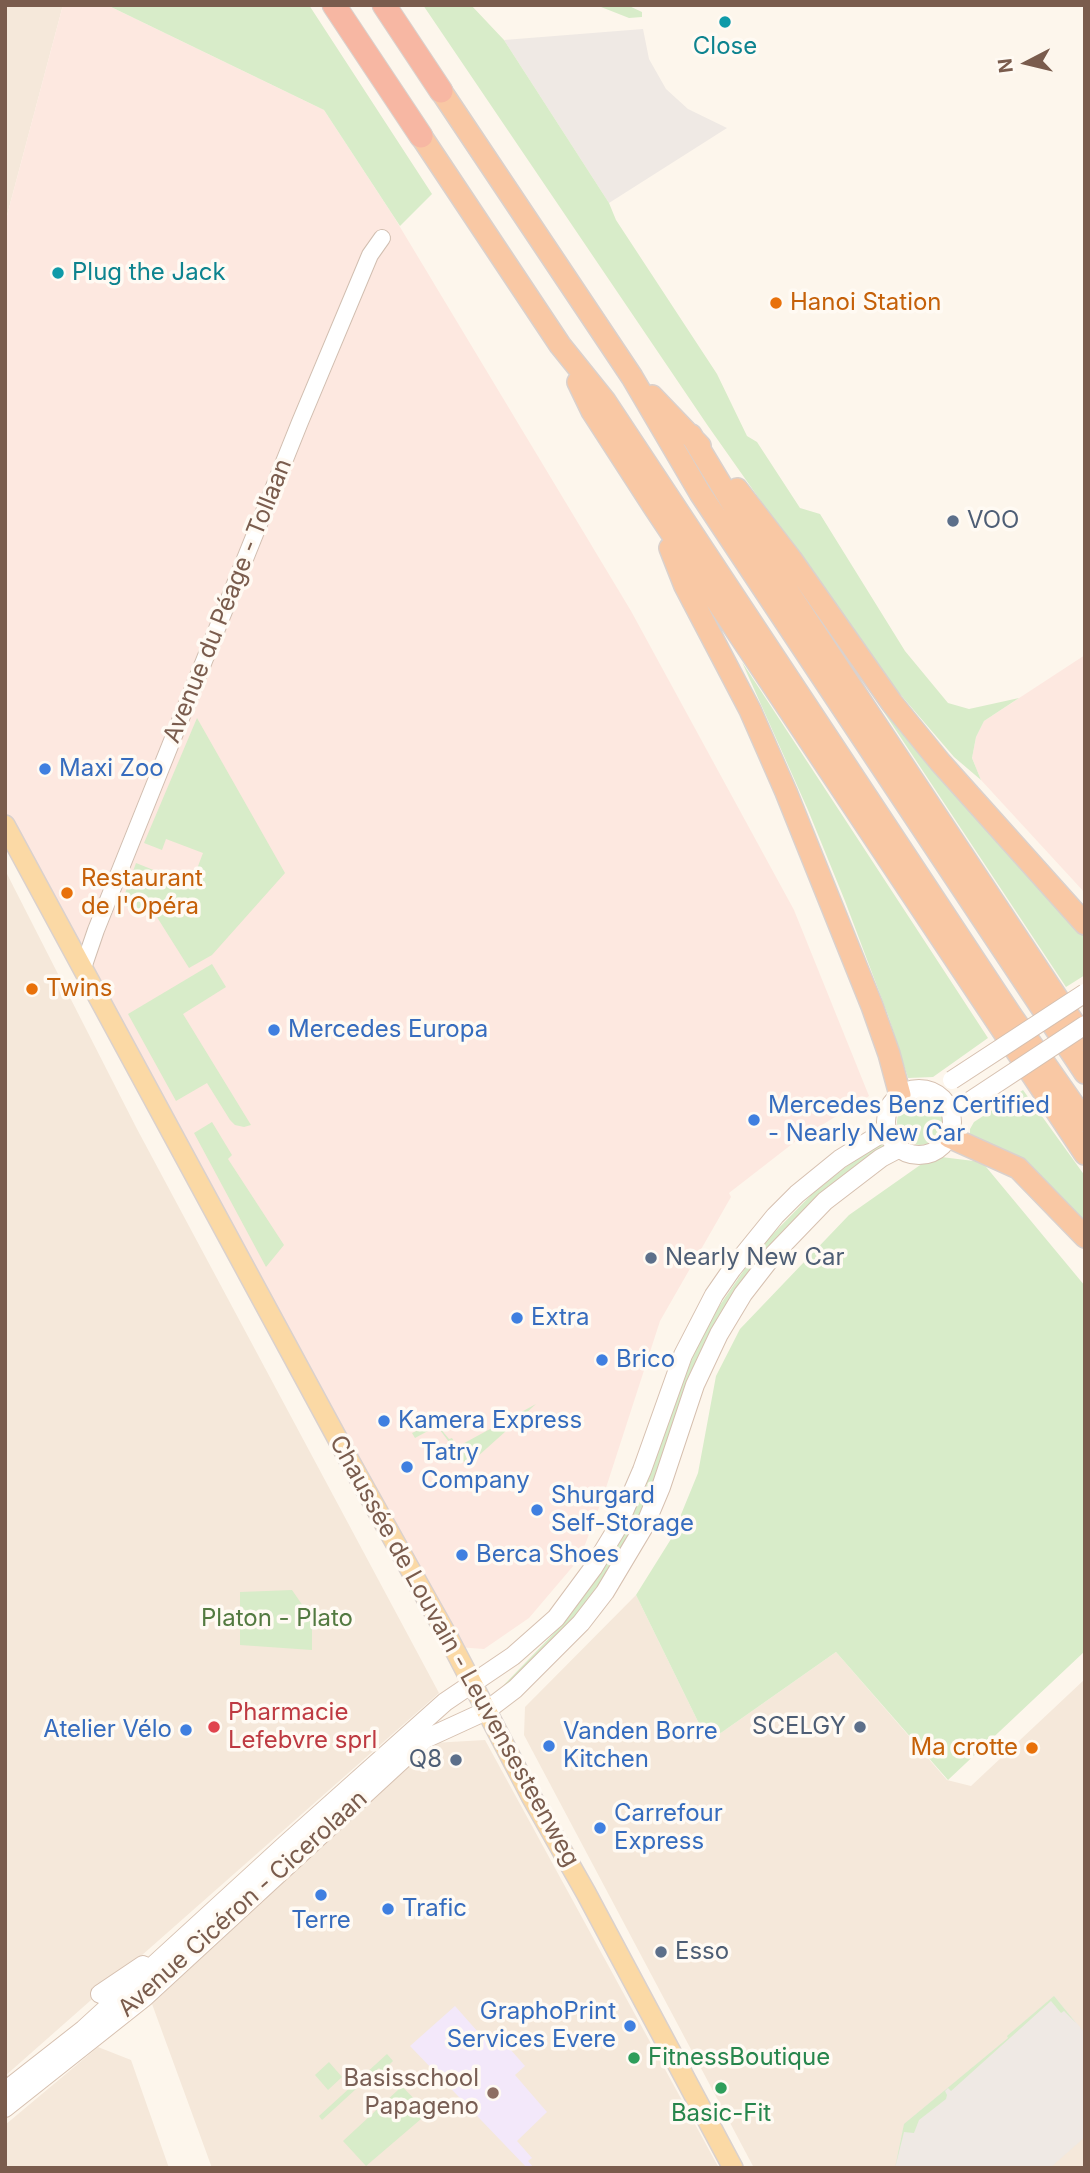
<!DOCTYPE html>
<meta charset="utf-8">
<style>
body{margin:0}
#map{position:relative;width:1090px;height:2173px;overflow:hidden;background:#fdf6ec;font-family:Inter,sans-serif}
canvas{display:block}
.frame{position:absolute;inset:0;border:7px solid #7a5c4d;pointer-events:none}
.north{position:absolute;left:992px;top:28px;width:70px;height:70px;-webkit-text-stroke:5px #fffaf3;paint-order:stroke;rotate:263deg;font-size:19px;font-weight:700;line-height:28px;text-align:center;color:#7a5c4d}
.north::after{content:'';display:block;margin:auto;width:24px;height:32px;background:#7a5c4d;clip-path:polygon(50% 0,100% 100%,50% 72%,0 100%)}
</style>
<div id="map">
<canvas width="1090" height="2173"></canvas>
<div class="frame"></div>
<div class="north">N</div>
</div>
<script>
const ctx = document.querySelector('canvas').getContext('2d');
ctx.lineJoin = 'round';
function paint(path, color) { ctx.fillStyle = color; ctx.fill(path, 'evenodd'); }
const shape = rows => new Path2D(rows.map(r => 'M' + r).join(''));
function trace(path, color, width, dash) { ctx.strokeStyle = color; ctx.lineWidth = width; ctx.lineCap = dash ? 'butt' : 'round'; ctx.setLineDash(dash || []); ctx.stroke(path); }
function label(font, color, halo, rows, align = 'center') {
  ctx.font = font + ' Inter,sans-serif'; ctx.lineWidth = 7; ctx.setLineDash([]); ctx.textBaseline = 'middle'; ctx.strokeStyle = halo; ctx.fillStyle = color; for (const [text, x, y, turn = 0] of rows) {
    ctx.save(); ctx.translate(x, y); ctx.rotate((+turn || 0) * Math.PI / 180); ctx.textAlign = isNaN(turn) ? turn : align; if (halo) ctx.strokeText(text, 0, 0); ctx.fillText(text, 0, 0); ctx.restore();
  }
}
paint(shape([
 [5,5,63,5,5,223],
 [5,870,137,1129,439,1693,5,2076],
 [636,1595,708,1742,836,1652,947,1780,971,1786,1085,1679,1085,2168,754,2168,524,1735,525,1707],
 [485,1740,719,2168,212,2168,152,2004,433,1743],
 [98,2047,131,2060,169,2168,5,2168,5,2125]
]), '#f5e8da');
paint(shape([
 [63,5,107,5,324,110,394,217,631,611,794,910,869,1096,796,1141,729,1193,731,1197,660,1321,603,1497,580,1558,529,1618,484,1649,457,1647,5,826,5,223],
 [1085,655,1085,893,981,780,972,758,976,737,984,721]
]), '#fde8e0');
paint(shape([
 [643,29,649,59,666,89,688,109,727,128,609,203,504,40],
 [1054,1996,1085,2033,1085,2137,1050,2168,895,2168,904,2124,1008,2038,1007,2036]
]), '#efe9e4');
paint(shape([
 [455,2006,486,2041,496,2033,525,2066,515,2075,547,2112,517,2141,532,2158,528,2161,534,2168,527,2168,410,2046]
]), '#f3e8fa');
paint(shape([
 [107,5,309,5,432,194,400,226,324,110],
 [423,5,471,5,504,40,609,203,616,220,717,374,747,436,757,442,800,508,820,514,905,651,948,703,969,709,1019,698,984,721,976,737,972,758,981,780,954,757,882,673,708,426],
 [596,5,627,5,642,12,642,17,629,18],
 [742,662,988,1038,933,1077,908,1078,889,1018,845,901,808,810],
 [852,664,881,703,1085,934,1085,975,1066,987],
 [197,718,285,873,212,955,189,968,155,914,133,912,122,902,136,863,181,881,192,882,203,853,166,839,162,850,144,843],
 [212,964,226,987,183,1014,251,1125,244,1127,235,1125,230,1120,207,1083,176,1101,128,1014],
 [1023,1090,1085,1176,1085,1225,970,1136,970,1129,974,1122],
 '897 1122a23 23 0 1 1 46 0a23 23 0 1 1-46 0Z',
 [212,1122,232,1155,228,1159,284,1245,266,1267,194,1133],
 [884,1141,889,1144,760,1259,652,1494,612,1569,573,1621,509,1684,497,1692,561,1626,611,1556,645,1489,675,1399,694,1354,716,1311,744,1270,767,1240,813,1193,851,1163],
 [933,1156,982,1162,1085,1286,1085,1651,948,1780,836,1652,708,1742,636,1595,671,1539,698,1473,716,1376,740,1329,849,1215],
 [536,1404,467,1466,437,1426,415,1438,412,1433,435,1422,449,1439,452,1438,457,1447],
 [292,1590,312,1619,312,1650,240,1645,240,1592],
 [1054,1996,1076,2023,1064,2011,1061,2013,1051,2001,951,2091,948,2088,945,2091,947,2095,946,2099,919,2120,914,2133,904,2132,895,2168,904,2124,1008,2038,1007,2036],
 [387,2054,393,2061,385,2069,428,2113,366,2166,343,2141,398,2090,379,2068,322,2120,319,2116],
 [329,2062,342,2077,328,2090,315,2075]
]), '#d8ecc9');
const tertiary = shape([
 [83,968,96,930,300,422,370,255,382,238]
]);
const secondary = shape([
 '886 1122a33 33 0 1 1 66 0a33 33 0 1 1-66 0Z',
 [100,1994,143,1965],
 [5,2091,84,2029,286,1844,445,1702,513,1656,556,1618,593,1568,616,1530,642,1470,683,1355,714,1295,732,1269,775,1216,797,1194,840,1159,887,1130],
 [5,2108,145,1997,425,1739,486,1711,515,1689,581,1623,605,1592,645,1525,661,1487,695,1385,719,1334,743,1294,774,1254,825,1201,881,1158,900,1148]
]);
const primary = shape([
 [5,825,349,1460,449,1639,531,1796,586,1893,733,2168]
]);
const trunk = shape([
 [441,91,632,377,700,493,1085,1073],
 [421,136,560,345,605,401,1011,1015,1085,1121],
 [578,382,592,411,654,507,1085,1154],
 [652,396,700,446],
 [691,435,758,546,1085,1040],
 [737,489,791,559,892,703,940,762,1085,924],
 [670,548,685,586,750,710,786,792,872,1006,889,1054,900,1095],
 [949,1137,1018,1168,1085,1237]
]);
const motorway = shape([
 [334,5,421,136],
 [384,5,441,91]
]);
trace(tertiary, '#d1beb0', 18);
trace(secondary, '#d6c0b0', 20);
trace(primary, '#dad1cd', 22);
trace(trunk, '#dad1cd', 24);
trace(motorway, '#dad1cd', 25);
trace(tertiary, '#fff', 16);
trace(secondary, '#fff', 18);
trace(primary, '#fbd9a5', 19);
trace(trunk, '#f9c8a4', 21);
trace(motorway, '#f7b7a3', 23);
const secondaryBridge = shape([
 [952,1080,1085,993],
 [967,1103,1085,1025]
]);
trace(secondaryBridge, '#d6c0b0', 20, []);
trace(secondaryBridge, '#fff', 18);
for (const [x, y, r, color] of [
 [725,22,7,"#0f9aa8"],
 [58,273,7,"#0f9aa8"],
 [776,303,7,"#e8710a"],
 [953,521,7,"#5c6f8a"],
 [45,769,7,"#3f7fe0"],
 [67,893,7,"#e8710a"],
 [32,989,7,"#e8710a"],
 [274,1030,7,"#3f7fe0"],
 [754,1120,7,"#3f7fe0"],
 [651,1258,7,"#5c6f8a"],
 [517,1318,7,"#3f7fe0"],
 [602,1360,7,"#3f7fe0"],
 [384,1421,7,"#3f7fe0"],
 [407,1467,7,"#3f7fe0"],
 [537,1510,7,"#3f7fe0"],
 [462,1555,7,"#3f7fe0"],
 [214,1727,7,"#e0444e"],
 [860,1727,7,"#5c6f8a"],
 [186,1730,7,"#3f7fe0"],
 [549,1746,7,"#3f7fe0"],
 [1032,1748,7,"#e8710a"],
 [456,1760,7,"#5c6f8a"],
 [600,1828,7,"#3f7fe0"],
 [321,1895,7,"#3f7fe0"],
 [388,1909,7,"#3f7fe0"],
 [661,1952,7,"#5c6f8a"],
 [630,2026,7,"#3f7fe0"],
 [634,2058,7,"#2e9e5b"],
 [721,2088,7,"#2e9e5b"],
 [493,2093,7,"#8d6e63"]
]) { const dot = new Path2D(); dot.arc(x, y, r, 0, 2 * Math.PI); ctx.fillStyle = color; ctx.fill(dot); trace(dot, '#fffaf3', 2.5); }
label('24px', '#0d838f', '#fffaf3', [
 ["Close",725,47],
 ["Plug the Jack",72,273,"left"]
]);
label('24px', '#c56008', '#fffaf3', [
 ["Hanoi Station",790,303],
 ["Restaurant",81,879],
 ["de l'Opéra",81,907],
 ["Twins",46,989],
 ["Ma crotte",1018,1748,"right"]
], 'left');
label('24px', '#4e5e75', '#fffaf3', [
 ["VOO",967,521],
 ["Nearly New Car",665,1258],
 ["SCELGY",846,1727,"right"],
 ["Q8",442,1760,"right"],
 ["Esso",675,1952]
], 'left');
label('24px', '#7a5c4d', '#fffaf3', [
 ["Avenue du Péage - Tollaan",228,601,-68],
 ["Chaussée de Louvain - Leuvensesteenweg",454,1651,61],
 ["Avenue Cicéron - Cicerolaan",243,1904,-42]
]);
label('24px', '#366cbe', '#fffaf3', [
 ["Maxi Zoo",59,769],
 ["Mercedes Europa",288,1030],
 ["Mercedes Benz Certified",768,1106],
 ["- Nearly New Car",768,1134],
 ["Extra",531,1318],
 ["Brico",616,1360],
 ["Kamera Express",398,1421],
 ["Tatry",421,1453],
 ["Company",421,1481],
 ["Shurgard",551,1496],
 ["Self-Storage",551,1524],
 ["Berca Shoes",476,1555],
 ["Atelier Vélo",172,1730,"right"],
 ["Vanden Borre",563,1732],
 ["Kitchen",563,1760],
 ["Carrefour",614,1814],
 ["Express",614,1842],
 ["Trafic",402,1909],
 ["Terre",321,1921,"center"],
 ["GraphoPrint",616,2012,"right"],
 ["Services Evere",616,2040,"right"]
], 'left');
label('24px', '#537a41', '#fffaf3', [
 ["Platon - Plato",277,1619]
]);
label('24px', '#be3a42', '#fffaf3', [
 ["Pharmacie",228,1713],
 ["Lefebvre sprl",228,1741]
], 'left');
label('24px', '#27864d', '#fffaf3', [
 ["FitnessBoutique",648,2058],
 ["Basic-Fit",721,2114,"center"]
], 'left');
label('24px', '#785e54', '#fffaf3', [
 ["Basisschool",479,2079],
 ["Papageno",479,2107]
], 'right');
</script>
